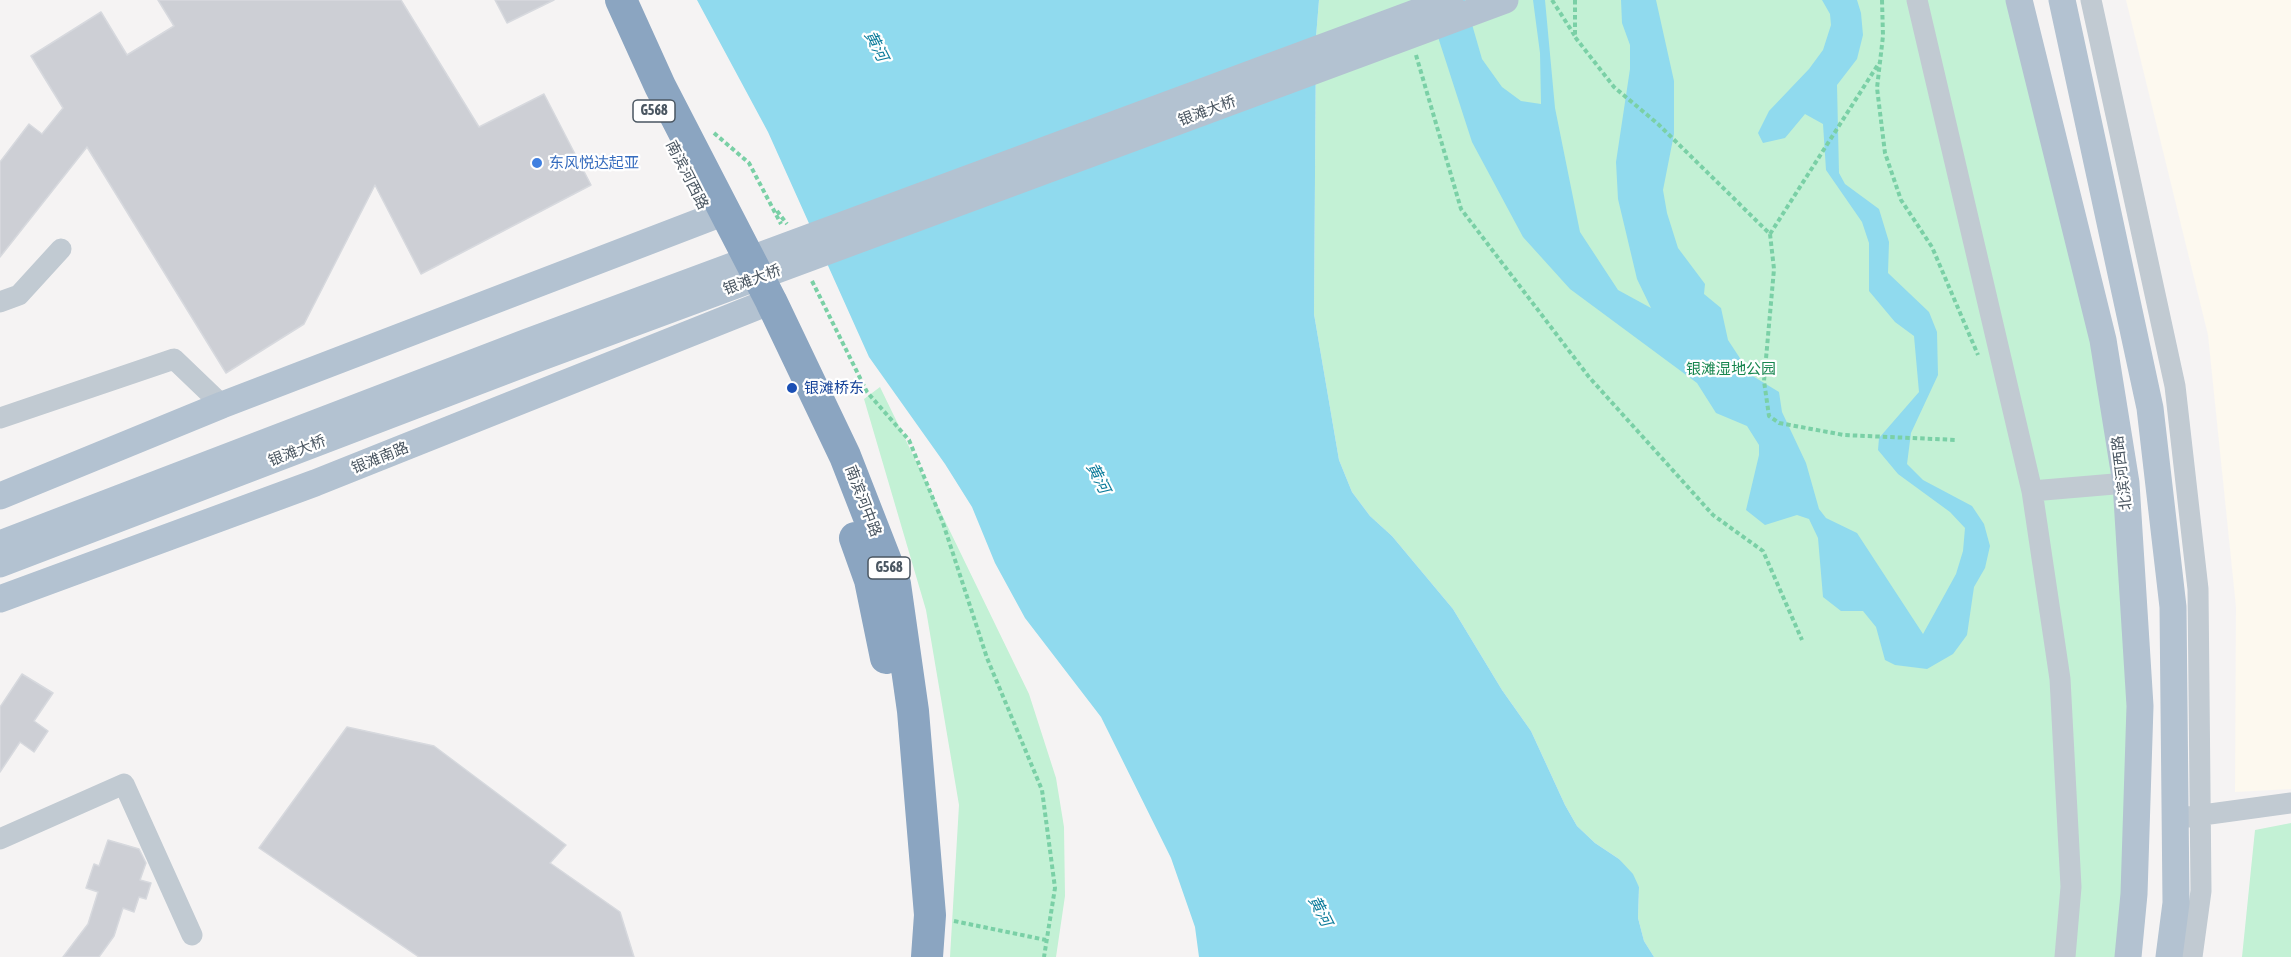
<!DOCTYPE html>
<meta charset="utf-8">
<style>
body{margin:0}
canvas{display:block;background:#f5f3f3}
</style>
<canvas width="2291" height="957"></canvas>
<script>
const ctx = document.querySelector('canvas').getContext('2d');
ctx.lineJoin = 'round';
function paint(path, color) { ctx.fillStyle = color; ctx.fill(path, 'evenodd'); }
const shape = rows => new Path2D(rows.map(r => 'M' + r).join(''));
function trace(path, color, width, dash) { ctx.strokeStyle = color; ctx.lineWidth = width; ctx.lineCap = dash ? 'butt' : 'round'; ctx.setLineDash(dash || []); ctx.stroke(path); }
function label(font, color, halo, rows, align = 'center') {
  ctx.font = font + ' "Asap Condensed","Noto Sans SC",sans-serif'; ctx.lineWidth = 4.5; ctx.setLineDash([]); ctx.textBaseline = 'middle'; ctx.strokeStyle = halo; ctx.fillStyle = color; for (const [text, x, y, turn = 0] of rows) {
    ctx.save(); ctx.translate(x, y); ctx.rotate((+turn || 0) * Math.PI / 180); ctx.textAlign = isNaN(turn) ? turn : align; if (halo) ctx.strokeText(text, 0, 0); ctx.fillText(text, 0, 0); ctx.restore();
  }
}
paint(shape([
 [2126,0,2291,0,2291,789,2235,792,2236,607,2208,335]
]), '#fdf9ef');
paint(shape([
 [1319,0,2019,0,2126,483,2128,957,1654,957,1644,941,1638,918,1639,887,1619,859,1595,843,1577,826,1565,805,1531,731,1502,690,1453,609,1392,536,1370,516,1352,492,1339,460,1314,314,1316,37],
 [880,387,1029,694,1056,778,1064,827,1065,896,1056,957,950,957,959,805,926,610,864,399],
 [2291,823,2291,957,2242,957,2255,830]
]), '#c3f1d5');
paint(shape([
 [697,0,1319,0,1316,37,1314,314,1339,460,1352,492,1370,516,1392,536,1453,609,1502,690,1531,731,1565,805,1577,826,1595,843,1619,859,1633,874,1639,887,1638,918,1644,941,1654,957,1199,957,1195,927,1171,858,1101,717,1025,618,995,563,972,507,945,464,869,357,768,132],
 [1426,0,1465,0,1482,59,1502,87,1521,101,1541,104,1540,53,1533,0,1545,0,1555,108,1580,232,1618,290,1651,308,1637,279,1618,199,1616,162,1630,69,1630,45,1622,23,1621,0,1656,0,1674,81,1674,134,1663,190,1667,213,1678,248,1705,284,1704,294,1721,308,1728,340,1751,375,1779,392,1782,412,1806,463,1819,509,1826,518,1857,533,1923,634,1956,574,1963,551,1965,528,1950,512,1898,474,1878,450,1879,438,1919,392,1914,336,1895,322,1869,291,1869,243,1862,222,1826,170,1823,124,1805,114,1785,138,1763,143,1758,133,1769,111,1809,69,1823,50,1831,25,1830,14,1822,0,1857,0,1861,13,1863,35,1857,59,1837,85,1839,173,1845,184,1879,209,1889,242,1888,273,1929,312,1937,332,1938,375,1911,433,1907,464,1923,480,1972,506,1984,524,1990,546,1985,568,1974,587,1967,635,1953,654,1927,669,1895,665,1885,660,1876,627,1863,611,1841,611,1823,597,1818,538,1809,519,1797,515,1765,525,1746,510,1759,455,1759,445,1747,426,1716,413,1697,383,1570,289,1523,237,1472,142]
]), '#90daee');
const building = shape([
 [158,0,401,0,479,127,544,94,591,185,421,274,375,185,304,324,226,373,87,147,0,257,0,162,29,124,42,134,63,108,31,56,101,12,127,55,174,26,158,0],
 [495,0,554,0,507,23,495,0],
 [22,674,53,693,34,721,48,731,34,752,20,742,0,772,0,707,22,674],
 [347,727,434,746,566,845,550,863,620,912,634,957,419,957,259,848,347,727],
 [108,840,139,849,146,863,140,880,151,883,146,899,139,897,134,912,123,908,114,936,99,957,63,957,88,924,98,892,86,888,94,864,99,866,108,840]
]);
paint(building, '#cdcfd5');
trace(building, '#d7d9de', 1.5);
trace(shape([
 [1552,0,1575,36],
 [1575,0,1575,37,1614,87,1658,124,1770,234,1774,269,1764,381,1769,416,1779,423,1844,435,1957,440],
 [1882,0,1883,36,1877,88,1885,153,1901,200,1932,247,1978,355],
 [1416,55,1461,209,1589,377,1713,515,1763,551,1802,640],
 [714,133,749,163,781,224],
 [777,211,787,224],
 [1770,234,1879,63],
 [812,281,867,392,909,440,943,523,987,658,1042,790,1055,888,1044,957],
 [954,921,1046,940]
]), '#7ad0a6', 4, [4.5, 3]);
trace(shape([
 [1917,0,2032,491,2060,679,2071,887,2065,957],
 [2091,0,2175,386,2198,589,2201,891,2192,957],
 [0,302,19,295,61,249],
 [0,418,174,359,222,405],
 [2032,491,2126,483],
 [2188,817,2291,803],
 [0,839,124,784,192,935]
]), '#c1cad2', 21);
trace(shape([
 [2019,0,2103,340,2126,483,2140,706,2134,894,2128,957],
 [2062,0,2150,408,2173,607,2176,903,2169,957],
 [0,496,222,405,725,212],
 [0,544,527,342,1450,0],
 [0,564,534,360,1505,0],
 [0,599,315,483,771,301]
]), '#b3c2d1', 27);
trace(shape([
 [621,0,660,86,771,301,845,456,895,584,913,711,930,915,927,957],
 [855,538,870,580,886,658]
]), '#8ba5c1', 32);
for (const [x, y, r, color] of [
 [537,163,6,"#3f7fe0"],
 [792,388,6,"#1a4fb4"]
]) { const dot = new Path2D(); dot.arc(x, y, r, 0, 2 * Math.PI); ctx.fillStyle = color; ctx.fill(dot); trace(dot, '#fff', 2); }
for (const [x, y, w] of [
 [654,111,42],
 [889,568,42]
]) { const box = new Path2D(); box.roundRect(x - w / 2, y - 11, w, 22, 4.5); ctx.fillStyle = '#fff'; ctx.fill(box); trace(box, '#4a5661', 1.5); }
label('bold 14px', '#4a5661', null, [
 ["G568",654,111],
 ["G568",889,568]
]);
label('15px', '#4a5661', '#fff', [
 ["银滩大桥",1207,111,-20],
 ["南滨河西路",687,175,63],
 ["银滩大桥",752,280,-20],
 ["银滩大桥",297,451,-21],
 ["银滩南路",380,458,-22],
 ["北滨河西路",2122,473,-97],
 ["南滨河中路",863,501,69]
]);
label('15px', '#366cbe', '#fff', [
 ["东风悦达起亚",549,163]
], 'left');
label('15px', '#17864f', '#fff', [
 ["银滩湿地公园",1731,369]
]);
label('15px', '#164399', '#fff', [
 ["银滩桥东",804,388]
], 'left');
label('italic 16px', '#0c7c9b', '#fff', [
 ["黄河",876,46,63],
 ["黄河",1098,478,63],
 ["黄河",1320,911,63]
]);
</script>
